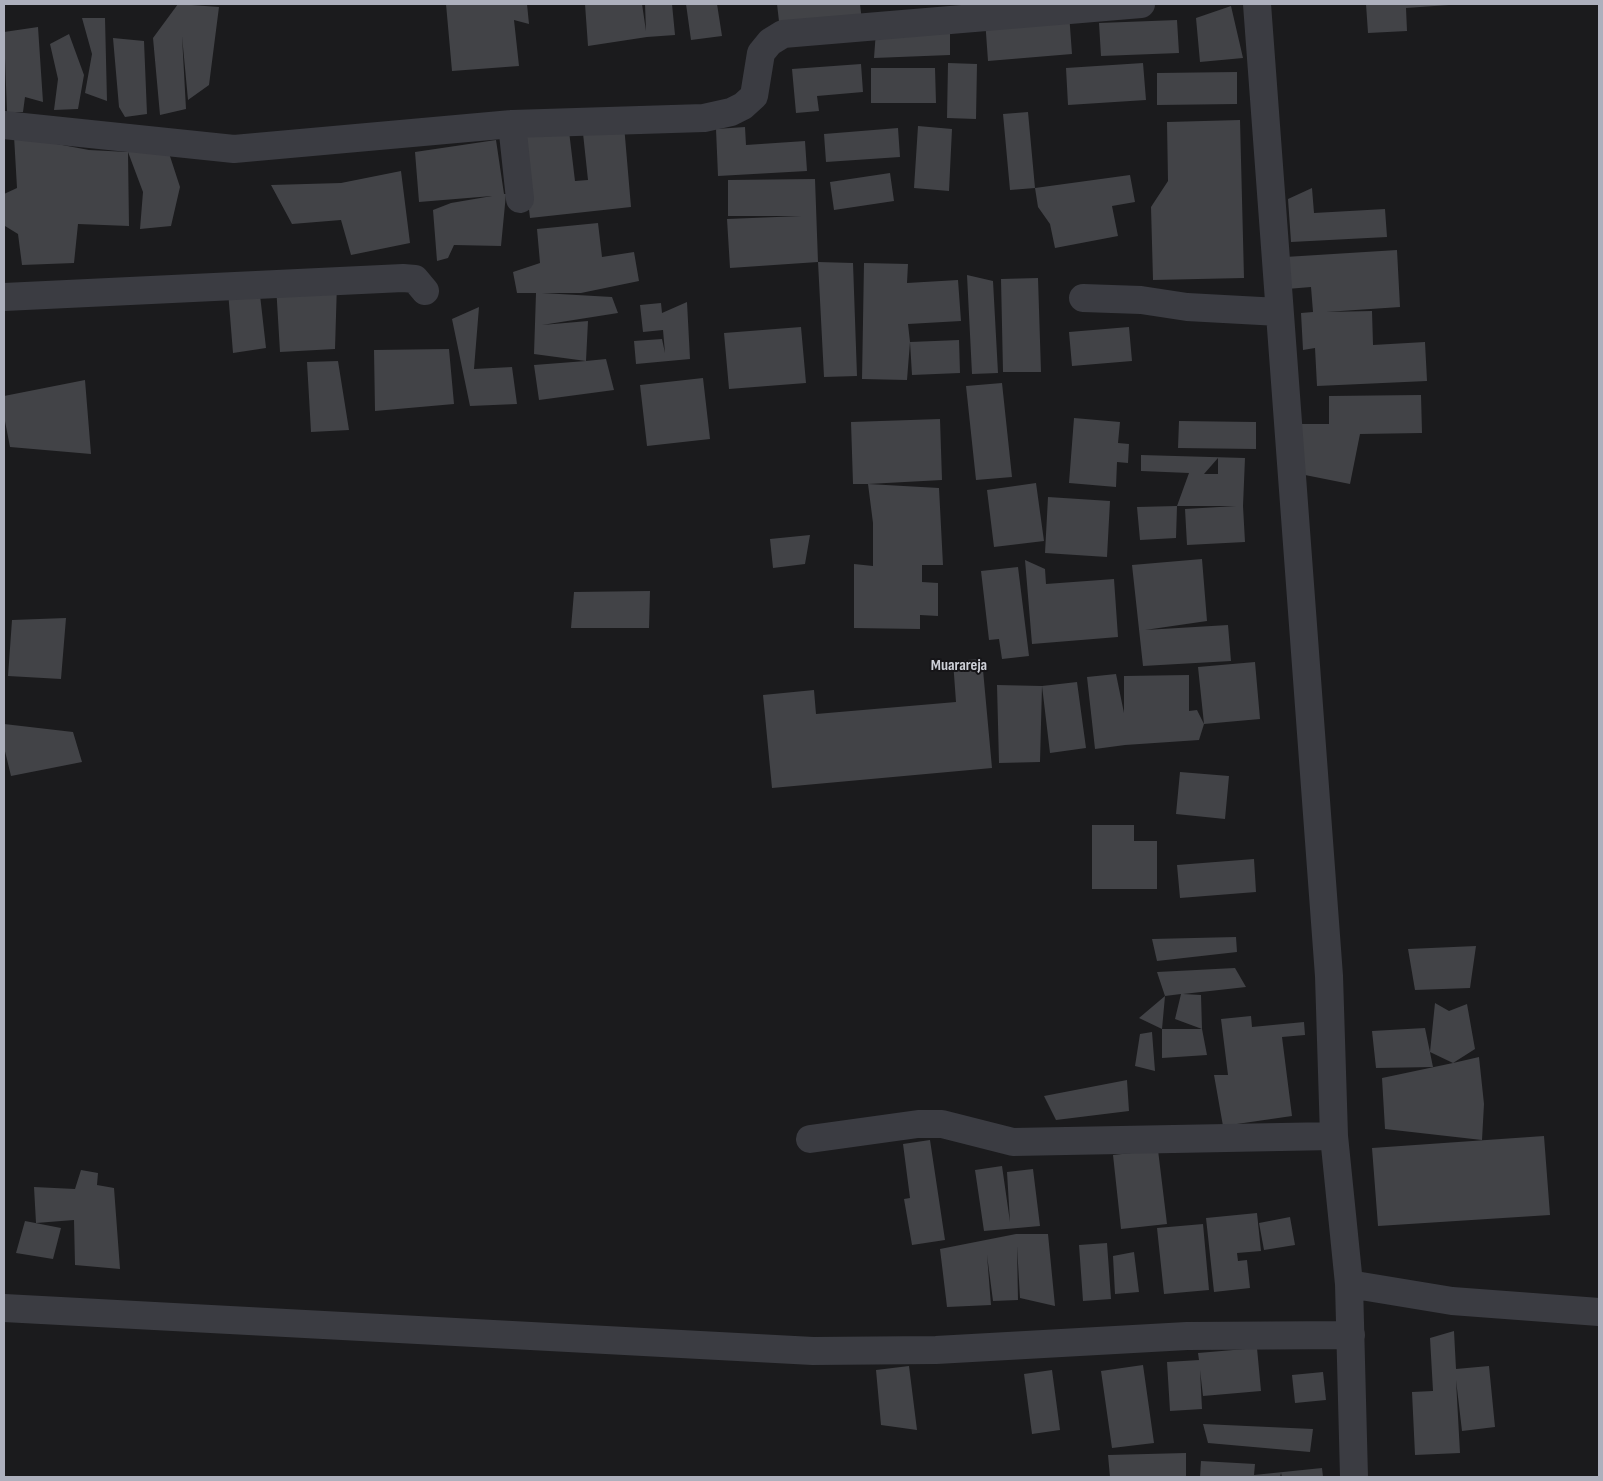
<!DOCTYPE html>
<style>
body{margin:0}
#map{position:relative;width:1603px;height:1481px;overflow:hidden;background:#1b1b1d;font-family:"Sofia Sans Condensed",sans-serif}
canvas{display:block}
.frame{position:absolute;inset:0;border:5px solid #adb0bd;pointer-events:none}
</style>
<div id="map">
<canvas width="1603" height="1481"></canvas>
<div class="frame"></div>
</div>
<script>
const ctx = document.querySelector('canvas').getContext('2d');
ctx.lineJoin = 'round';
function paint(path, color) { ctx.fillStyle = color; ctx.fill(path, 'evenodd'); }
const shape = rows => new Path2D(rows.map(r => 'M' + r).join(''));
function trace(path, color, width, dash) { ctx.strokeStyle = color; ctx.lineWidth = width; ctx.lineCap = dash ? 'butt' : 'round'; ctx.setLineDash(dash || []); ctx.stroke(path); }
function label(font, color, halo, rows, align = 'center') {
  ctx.font = font + ' "Sofia Sans Condensed",sans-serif'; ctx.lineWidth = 4; ctx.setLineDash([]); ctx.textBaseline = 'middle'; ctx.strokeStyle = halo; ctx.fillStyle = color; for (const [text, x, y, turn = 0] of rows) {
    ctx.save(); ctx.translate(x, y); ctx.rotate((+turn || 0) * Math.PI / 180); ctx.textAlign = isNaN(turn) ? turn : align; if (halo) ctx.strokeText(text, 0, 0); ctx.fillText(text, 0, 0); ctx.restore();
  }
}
paint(shape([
 [178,4,219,7,209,85,188,100,182,36,186,109,160,115,153,38],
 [446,4,527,4,529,24,514,20,519,66,452,71],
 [585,4,642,4,646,31,645,4,672,4,675,35,647,37,588,46],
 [686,4,717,4,722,36,691,40],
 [777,4,860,4,862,21,780,30],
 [1366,4,1449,4,1449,5,1406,8,1407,31,1368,33],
 [1231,6,1243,58,1200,62,1196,18],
 [1069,13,1072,54,988,61,985,19],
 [82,18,105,18,107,101,85,93,92,54],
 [1177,20,1179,53,1101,56,1099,23],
 [38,27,43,102,25,97,23,112,7,112,4,32],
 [950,28,950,55,874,58,876,31],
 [69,34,84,75,78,109,54,110,58,79,50,44],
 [113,38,144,41,147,114,125,117,119,107],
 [948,63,977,64,976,119,947,118],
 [1143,63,1146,100,1068,105,1066,68],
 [861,64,863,92,817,96,819,111,796,113,792,69],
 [871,68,935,68,936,103,871,103],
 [1237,72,1237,104,1157,105,1157,73],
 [1028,112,1035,188,1010,190,1003,114],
 [1240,120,1244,278,1153,280,1151,207,1168,181,1167,122],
 [582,124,624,125,631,207,530,218,520,132,569,131,575,181,588,180],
 [918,126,952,129,949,191,914,188],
 [745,127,746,145,805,141,807,171,718,176,716,129],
 [898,128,900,157,826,162,824,134],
 [14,136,89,150,128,152,167,147,180,187,171,226,140,229,143,192,128,152,129,226,78,224,74,263,22,265,18,234,5,226,4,217,4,194,17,188],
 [496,140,504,194,506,194,501,246,454,245,448,258,437,261,433,210,451,203,492,196,419,202,415,152],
 [401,171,410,243,351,255,341,220,292,224,271,185,341,183],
 [890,173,894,201,834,210,830,182],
 [1130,175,1135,202,1112,206,1118,236,1055,248,1050,224,1038,207,1035,188],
 [815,179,818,262,730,268,727,219,801,216,728,216,728,180],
 [1312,188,1314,213,1385,209,1387,237,1291,242,1288,199],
 [598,223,602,257,634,252,639,281,581,293,542,293,612,297,618,313,542,325,588,321,586,361,606,359,614,390,539,400,534,365,586,361,534,354,536,293,517,293,513,272,540,263,537,229],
 [1397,250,1400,307,1326,312,1372,311,1373,345,1425,342,1427,381,1317,386,1315,348,1303,350,1301,313,1313,312,1311,287,1287,289,1285,257],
 [818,262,853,263,857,376,824,377],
 [864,263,908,264,907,283,958,280,961,321,908,324,910,342,959,340,960,373,912,375,910,342,907,380,862,379],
 [967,275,993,281,998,373,972,374],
 [1038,278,1041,372,1003,372,1001,279],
 [337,283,335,349,280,352,276,285],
 [259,286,266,348,233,353,228,291],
 [687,302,690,359,636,364,634,341,662,339,665,353,663,330,643,332,640,305,661,303,662,313],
 [479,307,474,369,512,367,517,404,470,406,452,319],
 [801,327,806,383,729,389,724,333],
 [1129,327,1132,361,1072,366,1069,332],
 [449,349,454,404,375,411,374,350],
 [338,361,349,430,311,432,307,362],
 [703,378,710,439,647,446,640,385],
 [85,380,91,454,10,447,4,416,4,396],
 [1002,383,1012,477,976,480,966,386],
 [1421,395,1422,433,1360,434,1350,484,1295,473,1292,424,1329,424,1329,396],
 [1074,418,1120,422,1118,443,1129,444,1128,463,1117,462,1116,487,1069,483],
 [940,419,942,480,868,484,939,488,943,565,922,565,922,582,938,583,938,616,920,615,920,629,854,628,854,564,873,566,873,523,868,484,853,484,851,422],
 [1179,421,1256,422,1256,449,1178,448],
 [1141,455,1245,458,1243,506,1245,542,1187,545,1185,509,1236,506,1177,506,1176,538,1140,540,1137,507,1177,506,1189,473,1141,471],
 [1218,458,1218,474,1204,474],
 [1036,483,1044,541,994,547,987,490],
 [1048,497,1110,501,1107,557,1045,553],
 [810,535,805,564,773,568,770,539],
 [1202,559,1207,621,1145,630,1228,625,1231,661,1143,666,1132,565],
 [1025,560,1045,569,1046,584,1114,579,1118,637,1032,644],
 [1018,567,1029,656,1002,659,999,639,989,640,981,571],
 [650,591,649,628,571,628,574,592],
 [66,618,61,679,8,676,12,620],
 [982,659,992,768,772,788,763,695,814,690,816,714,956,702,953,661],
 [1255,662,1260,719,1204,724,1199,740,1125,745,1095,749,1087,677,1116,674,1124,713,1124,676,1189,675,1189,711,1197,710,1204,724,1198,667],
 [1077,682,1086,748,1050,753,1042,686,1040,762,999,763,997,685,1042,686],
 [4,724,73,732,82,762,11,776,4,747],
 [1180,772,1229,776,1225,819,1176,814],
 [1092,825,1134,825,1134,841,1157,841,1157,889,1092,889],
 [1254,859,1256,892,1180,898,1177,865],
 [1236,937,1237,952,1157,961,1152,939],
 [1476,946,1470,988,1415,990,1408,949],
 [1235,968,1246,987,1183,994,1201,995,1202,1029,1175,1019,1181,994,1165,996,1162,1029,1139,1018,1165,996,1157,972],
 [1435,1003,1449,1011,1467,1004,1475,1049,1453,1063,1479,1057,1484,1104,1482,1140,1385,1129,1382,1078,1453,1063,1430,1052],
 [1251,1016,1252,1027,1304,1022,1305,1035,1282,1037,1292,1116,1223,1126,1214,1075,1228,1075,1221,1019],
 [1425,1028,1433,1067,1376,1068,1372,1031],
 [1162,1029,1202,1029,1207,1055,1162,1058],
 [1152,1032,1155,1071,1135,1066,1140,1034],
 [1127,1080,1129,1111,1056,1120,1044,1096],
 [1544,1136,1550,1215,1378,1226,1372,1148],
 [930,1140,945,1240,912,1245,904,1199,910,1198,903,1144],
 [1158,1150,1167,1224,1121,1229,1113,1155],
 [1002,1166,1010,1222,1007,1172,1033,1169,1040,1226,984,1231,975,1170],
 [81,1170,98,1173,97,1185,114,1188,120,1269,75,1265,74,1220,36,1223,34,1187,75,1189],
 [1257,1213,1261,1251,1237,1253,1238,1261,1247,1260,1250,1288,1214,1292,1206,1218],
 [1290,1217,1295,1245,1264,1250,1259,1223],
 [25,1221,61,1228,53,1259,16,1253],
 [1203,1224,1209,1290,1164,1294,1157,1228],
 [1016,1234,1048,1234,1055,1306,1020,1298,1017,1246,1018,1300,993,1301,987,1255,991,1305,947,1307,940,1249],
 [1107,1243,1111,1299,1083,1301,1079,1245],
 [1134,1252,1139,1292,1115,1294,1113,1256],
 [1454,1331,1456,1369,1489,1366,1495,1427,1462,1431,1456,1380,1460,1453,1415,1455,1412,1392,1433,1391,1430,1338],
 [1257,1348,1261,1391,1203,1396,1200,1370,1202,1409,1170,1411,1167,1362,1199,1360,1198,1353],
 [1143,1365,1154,1443,1112,1448,1101,1371],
 [909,1366,917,1430,881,1425,876,1370],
 [1052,1370,1060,1430,1032,1434,1024,1374],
 [1323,1372,1326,1400,1295,1403,1292,1375],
 [1203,1424,1313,1429,1310,1452,1208,1443],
 [1186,1453,1186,1477,1110,1477,1108,1455],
 [1201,1461,1255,1464,1254,1475,1322,1468,1323,1477,1282,1477,1281,1473,1280,1477,1200,1477]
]), '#424347');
trace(shape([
 [1257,4,1329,976,1334,1136,1349,1284,1452,1301,1599,1312],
 [512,124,520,199],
 [4,125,234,149,512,124,704,118,731,112,743,106,754,96,761,53,770,42,783,34,1141,4],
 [4,297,403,278,415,279,425,291],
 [1083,298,1141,300,1187,307,1279,312],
 [810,1139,918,1124,942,1124,1013,1142,1334,1136],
 [1349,1284,1354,1477],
 [4,1308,813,1351,936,1350,1187,1336,1351,1335]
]), '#3b3c42', 28);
label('bold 16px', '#ced0d8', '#161518', [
 ["Muarareja",959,666]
]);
</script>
